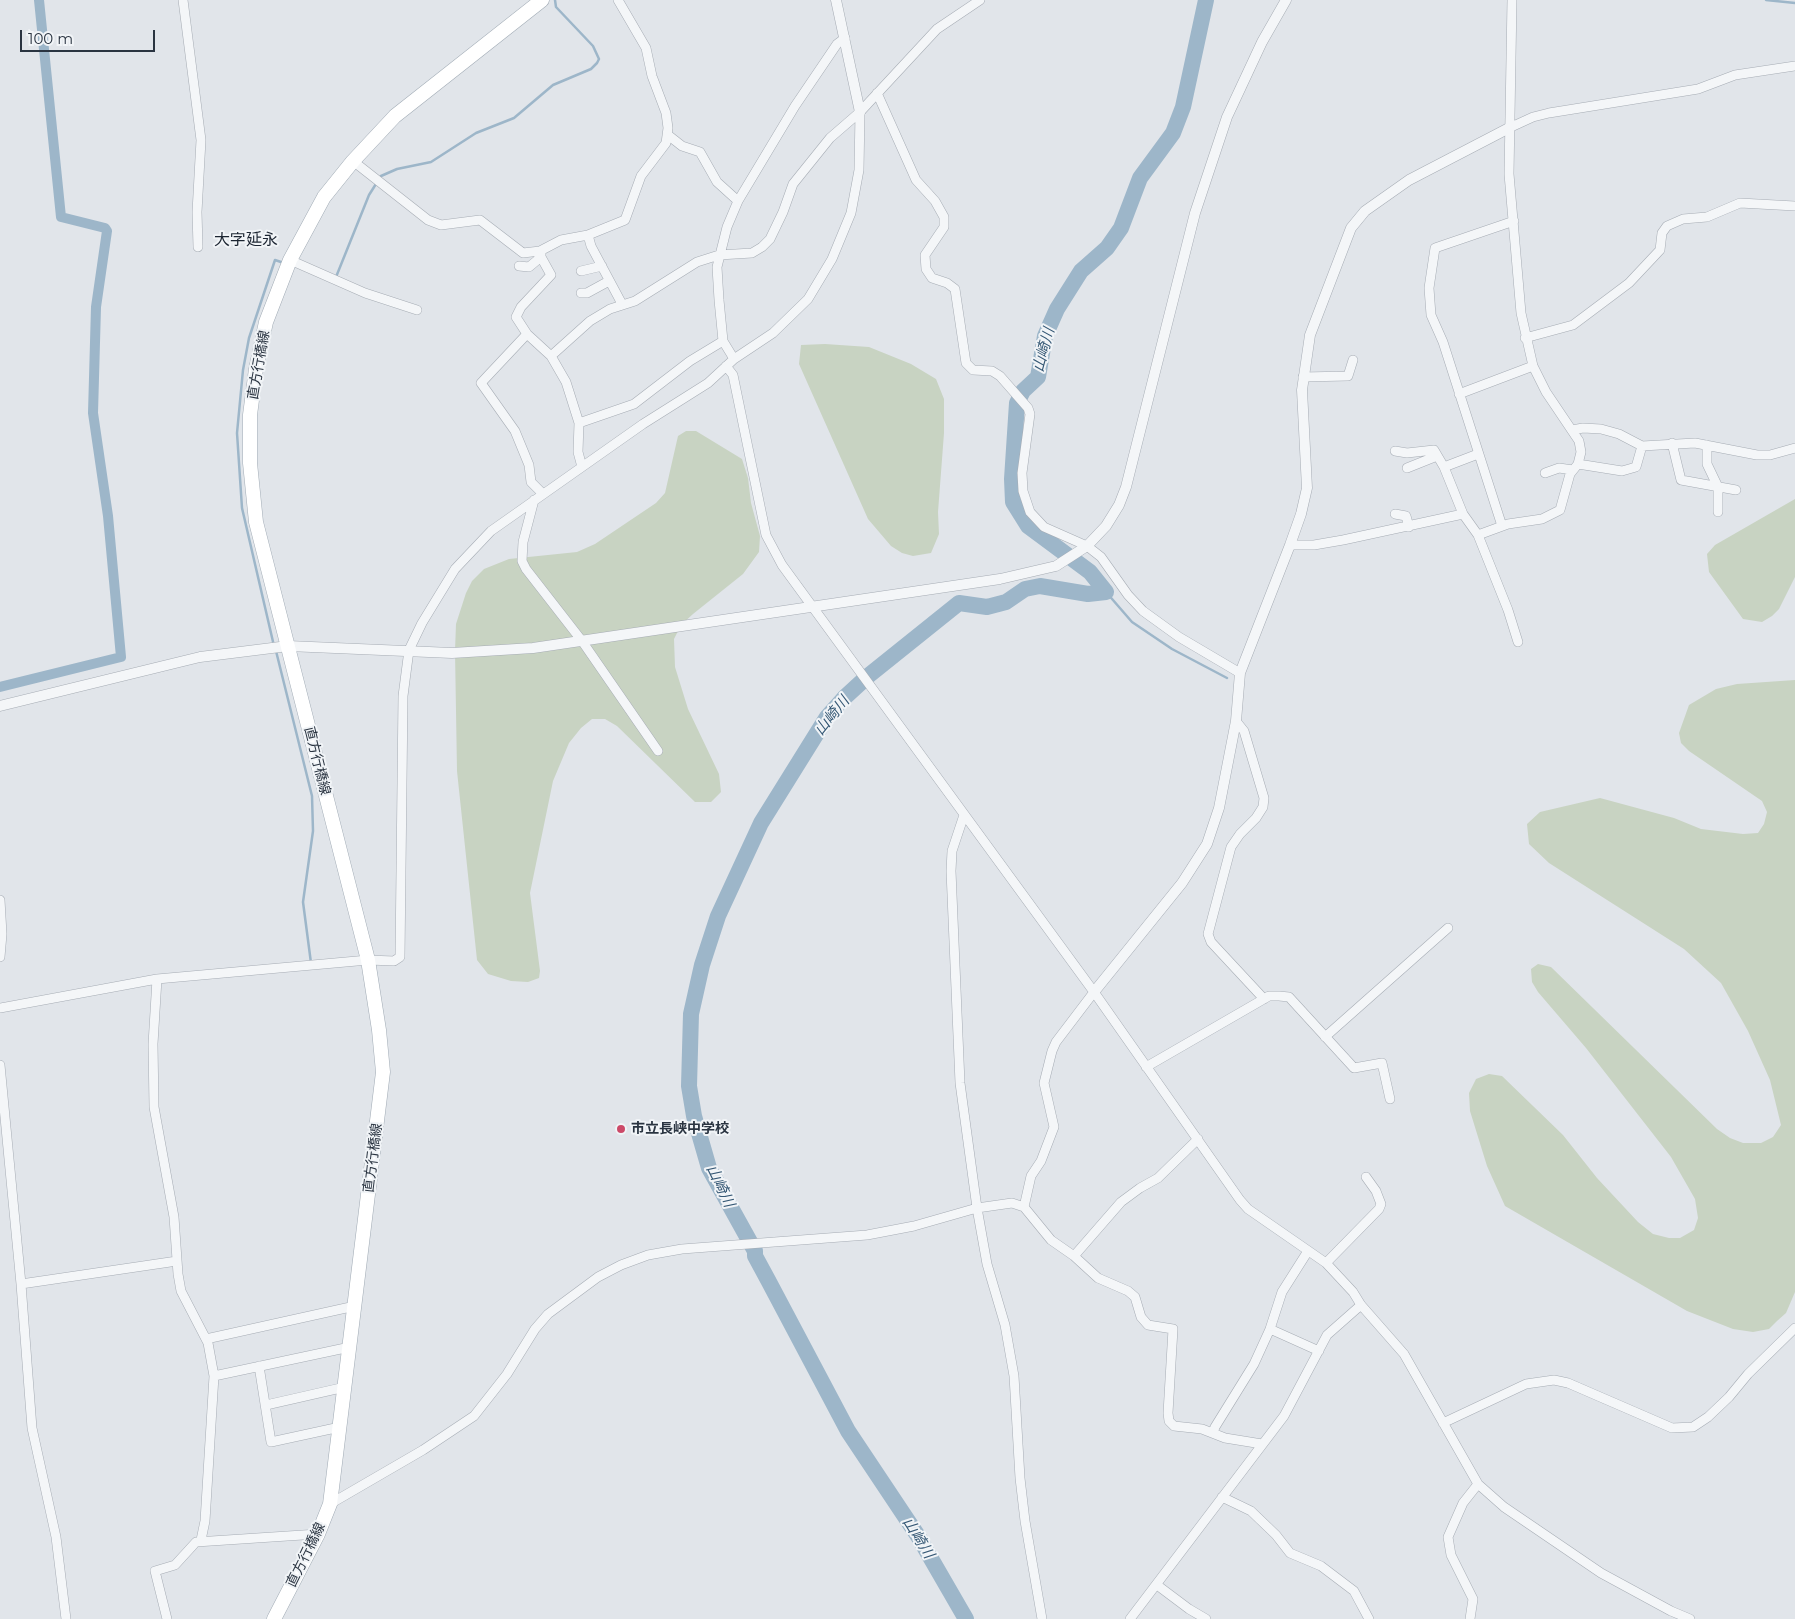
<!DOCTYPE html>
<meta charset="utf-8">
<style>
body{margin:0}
#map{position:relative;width:1795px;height:1619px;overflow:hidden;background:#e1e5ea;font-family:Montserrat,sans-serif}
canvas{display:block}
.scale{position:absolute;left:20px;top:30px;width:135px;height:22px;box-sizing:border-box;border:2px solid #2a3441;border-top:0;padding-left:6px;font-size:15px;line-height:18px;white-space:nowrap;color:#2a3441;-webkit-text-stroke:4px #f1f4f7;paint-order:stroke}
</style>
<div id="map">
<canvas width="1795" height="1619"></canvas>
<div class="scale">100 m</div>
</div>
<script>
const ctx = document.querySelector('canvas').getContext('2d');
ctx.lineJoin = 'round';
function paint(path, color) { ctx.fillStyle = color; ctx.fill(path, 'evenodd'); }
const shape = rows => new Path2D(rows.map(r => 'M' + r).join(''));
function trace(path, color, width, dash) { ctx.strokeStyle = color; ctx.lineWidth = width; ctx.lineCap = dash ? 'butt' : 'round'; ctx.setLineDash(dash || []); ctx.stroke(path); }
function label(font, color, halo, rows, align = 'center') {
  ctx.font = font + ' Montserrat,"Noto Sans JP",sans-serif'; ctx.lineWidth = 4; ctx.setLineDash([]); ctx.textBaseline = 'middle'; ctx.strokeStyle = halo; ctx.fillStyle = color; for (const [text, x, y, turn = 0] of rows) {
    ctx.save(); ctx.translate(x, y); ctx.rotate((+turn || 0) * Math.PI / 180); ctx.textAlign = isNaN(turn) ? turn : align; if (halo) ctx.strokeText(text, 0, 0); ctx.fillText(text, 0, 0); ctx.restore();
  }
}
paint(shape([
 [825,344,869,347,911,364,936,379,944,399,944,433,938,512,939,534,931,553,913,556,902,553,891,546,868,519,799,364,801,345],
 [686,431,696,431,742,459,748,478,751,503,760,536,759,552,743,574,693,614,681,625,674,639,675,667,688,709,719,774,721,792,711,802,695,802,617,726,605,719,592,719,581,728,569,743,553,781,530,893,540,971,539,978,528,982,511,981,488,974,477,960,457,771,455,651,456,624,466,593,472,581,484,569,509,559,577,552,595,544,656,503,665,493,678,436],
 [1795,499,1795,577,1779,609,1772,616,1762,622,1743,619,1709,572,1707,554,1715,545],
 [1795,680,1795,1292,1786,1313,1777,1321,1769,1329,1753,1332,1733,1329,1687,1311,1505,1206,1487,1166,1470,1111,1469,1093,1476,1079,1489,1074,1502,1076,1563,1135,1597,1178,1638,1222,1653,1234,1669,1238,1680,1238,1694,1230,1698,1218,1695,1199,1671,1157,1586,1048,1538,992,1532,982,1531,969,1538,964,1551,967,1717,1129,1730,1138,1743,1143,1761,1143,1773,1137,1781,1125,1770,1080,1748,1031,1721,983,1684,949,1549,863,1529,844,1527,824,1540,812,1600,798,1674,818,1701,829,1743,834,1758,833,1764,824,1767,812,1762,801,1689,751,1681,743,1679,733,1689,705,1716,689,1737,684]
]), '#c8d3c2');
trace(shape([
 [1766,0,1795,3],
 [336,277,369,195,381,176,397,169,431,162,476,133,514,118,553,85,591,69,597,63,599,59,593,46,556,7,555,0],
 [1106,592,1132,622,1172,649,1227,678],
 [274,646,242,508,237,433,243,370,249,338,275,260,284,263],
 [276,651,312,796,313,831,303,902,311,963]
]), '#9db6c9', 2.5);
trace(shape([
 [0,687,121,657,108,516,93,413,96,307,107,231,105,228,61,217,39,0]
]), '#9db6c9', 10);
trace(shape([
 [966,1619,918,1536,848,1431,768,1280,755,1256,755,1251,709,1168,694,1116,689,1086,691,1014,702,965,718,916,761,823,827,717,844,698,868,676,959,603,987,607,1006,602,1025,589,1040,586,1088,594,1106,592,1090,572,1028,526,1013,502,1012,479,1017,403,1023,391,1038,377,1045,336,1057,309,1081,271,1107,248,1121,228,1140,178,1173,133,1183,107,1206,0]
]), '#9db6c9', 16);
const minor = shape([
 [183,0,201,140,197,212,198,247],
 [877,93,916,180,935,201,944,217,944,227,925,255,926,269,932,278,947,283,955,289,966,363,973,370,992,371,1000,376,1028,408,1030,414,1022,473,1023,491,1030,512,1044,527,1087,546,1101,557,1128,595,1143,611,1179,637,1240,673],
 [1509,128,1533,117,1549,113,1698,89,1735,75,1795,66],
 [668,135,682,146,700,152,717,182,738,201],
 [353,161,428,220,441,225,480,220,523,253,540,251,561,240,588,235,625,220,641,176,666,143,668,128,666,113,652,76,646,48,618,0],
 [588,235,591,246,622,304],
 [290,260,365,293,417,310],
 [519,266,529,267,541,257],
 [581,271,602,266],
 [581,293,587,293,609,281],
 [527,334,516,317,521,307,551,275,541,257,541,251],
 [1525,338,1573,325,1629,283,1660,250,1662,233,1667,226,1683,219,1707,217,1740,203,1795,206],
 [551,356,590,321,610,309,635,301,697,262,719,255,752,253,762,247,770,239,783,212,793,184,830,138,860,112,937,29,980,0],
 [734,359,723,341,719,300,717,267,727,227,738,201,795,106,837,44,845,38],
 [726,366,733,375,766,535,782,565,1094,992,1240,1200,1248,1209,1326,1263,1353,1292,1361,1305,1404,1354,1478,1484,1504,1507,1601,1573,1671,1611,1690,1619],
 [1303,377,1348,376,1353,360],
 [1459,394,1533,366],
 [579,423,634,404,690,361,723,341],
 [1572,430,1583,428,1601,429,1619,434,1642,446,1695,443,1757,455,1770,455,1795,448],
 [1672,443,1681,480,1736,490],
 [1707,445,1707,464,1718,487,1718,512],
 [1395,451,1407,453,1434,450,1444,467],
 [1578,464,1622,471,1636,467,1642,446],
 [1407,468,1437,456],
 [1545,473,1559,468,1573,470],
 [543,494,531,482,529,465,515,431,481,383,527,334,551,356,566,382,579,423,578,452,582,467],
 [534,500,523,542,522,561,526,569,582,641,658,751],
 [1395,514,1406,516,1409,527],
 [1463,514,1444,467,1478,454],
 [1502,526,1443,342,1431,315,1429,288,1435,248,1514,221],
 [1478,535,1508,524,1542,519,1560,510,1570,474,1578,464,1581,452,1579,441,1546,392,1533,366,1521,313,1509,174,1512,0],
 [1290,545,1314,545,1343,540,1463,514,1478,535,1508,610,1518,642],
 [1236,721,1244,731,1264,798,1263,807,1256,818,1240,834,1231,847,1208,934,1211,942,1264,999],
 [964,815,952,851,951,871,960,1083,977,1208,987,1264,1005,1325,1014,1376,1020,1478,1025,1521,1042,1619],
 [0,900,2,934,0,957],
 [157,979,153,1044,154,1107,174,1217,178,1274,181,1291,208,1343,214,1376,205,1521,201,1540],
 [0,1008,157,979,368,960,394,961,400,957,403,696,409,650,422,623,455,569,491,531,643,424,708,383,734,359,773,333,808,299,832,259,851,213,859,170,860,112],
 [1325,1037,1448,928],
 [0,1065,21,1284,32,1428,56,1537,66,1619],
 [1146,1067,1269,996,1279,996,1289,997,1354,1068,1382,1063,1390,1099],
 [1024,1207,1031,1176,1041,1161,1054,1127,1044,1083,1052,1051,1056,1042,1094,992],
 [1074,1256,1121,1202,1140,1188,1158,1178,1198,1139],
 [1326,1263,1379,1209,1381,1204,1376,1191,1366,1177],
 [21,1284,177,1261],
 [1270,1329,1319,1351],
 [206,1339,355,1306],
 [259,1366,271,1442,340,1427],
 [214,1376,350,1347],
 [266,1405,345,1387],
 [1443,1423,1526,1384,1554,1380,1568,1383,1672,1428,1693,1427,1708,1417,1729,1397,1748,1374,1795,1328],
 [1213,1433,1215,1427,1254,1364,1270,1329,1282,1292,1308,1251],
 [1222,1497,1251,1511,1276,1535,1290,1553,1321,1566,1354,1591,1369,1619],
 [330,1504,423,1450,474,1416,507,1374,535,1329,548,1314,598,1277,621,1265,648,1255,682,1249,867,1235,914,1226,977,1208,1012,1203,1024,1207,1051,1240,1074,1256,1098,1278,1128,1291,1135,1297,1141,1317,1148,1325,1173,1329,1168,1413,1169,1421,1174,1426,1202,1429,1225,1438,1262,1444],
 [1157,1585,1189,1609,1206,1619],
 [167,1619,155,1571,175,1565,196,1542,318,1534],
 [1130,1619,1284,1416,1327,1335,1361,1305],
 [1470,1619,1473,1599,1451,1555,1448,1537,1463,1503,1478,1484]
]);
const tertiary = shape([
 [836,0,860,112],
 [0,706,200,657,288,646,452,653,533,648,1000,579,1056,566,1087,546,1106,526,1119,505,1126,487,1195,213,1227,117,1262,42,1286,0],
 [1094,992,1182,883,1207,844,1219,808,1236,721,1240,673,1290,545,1301,514,1307,488,1302,390,1310,335,1351,228,1365,211,1409,180,1509,128]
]);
const primary = shape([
 [274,1619,318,1534,330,1504,383,1072,379,1030,368,960,256,522,250,463,250,415,256,369,266,322,290,260,324,197,353,161,395,116,542,0]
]);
trace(minor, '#a6acb4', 10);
trace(tertiary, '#a6acb4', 11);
trace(primary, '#a1abb5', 15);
trace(minor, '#f4f6f8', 9);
trace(tertiary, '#f4f6f8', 10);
trace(primary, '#fff', 14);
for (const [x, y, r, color] of [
 [621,1129,5,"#cc4968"]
]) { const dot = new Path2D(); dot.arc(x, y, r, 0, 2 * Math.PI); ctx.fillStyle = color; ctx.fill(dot); trace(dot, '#f1f4f7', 2); }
label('14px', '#2a3441', '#f1f4f7', [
 ["直方行橋線",259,365,-80],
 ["直方行橋線",317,761,76],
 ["直方行橋線",373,1158,-83],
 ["直方行橋線",306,1555,-64]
]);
label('bold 14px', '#2a3441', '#f1f4f7', [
 ["市立長峡中学校",631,1129]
], 'left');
label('italic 15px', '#345774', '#f1f4f7', [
 ["山崎川",1044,350,-75],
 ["山崎川",832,716,-51],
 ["山崎川",720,1186,64],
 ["山崎川",918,1538,58]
]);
label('16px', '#1c2532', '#f1f4f7', [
 ["大字延永",246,240]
]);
</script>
